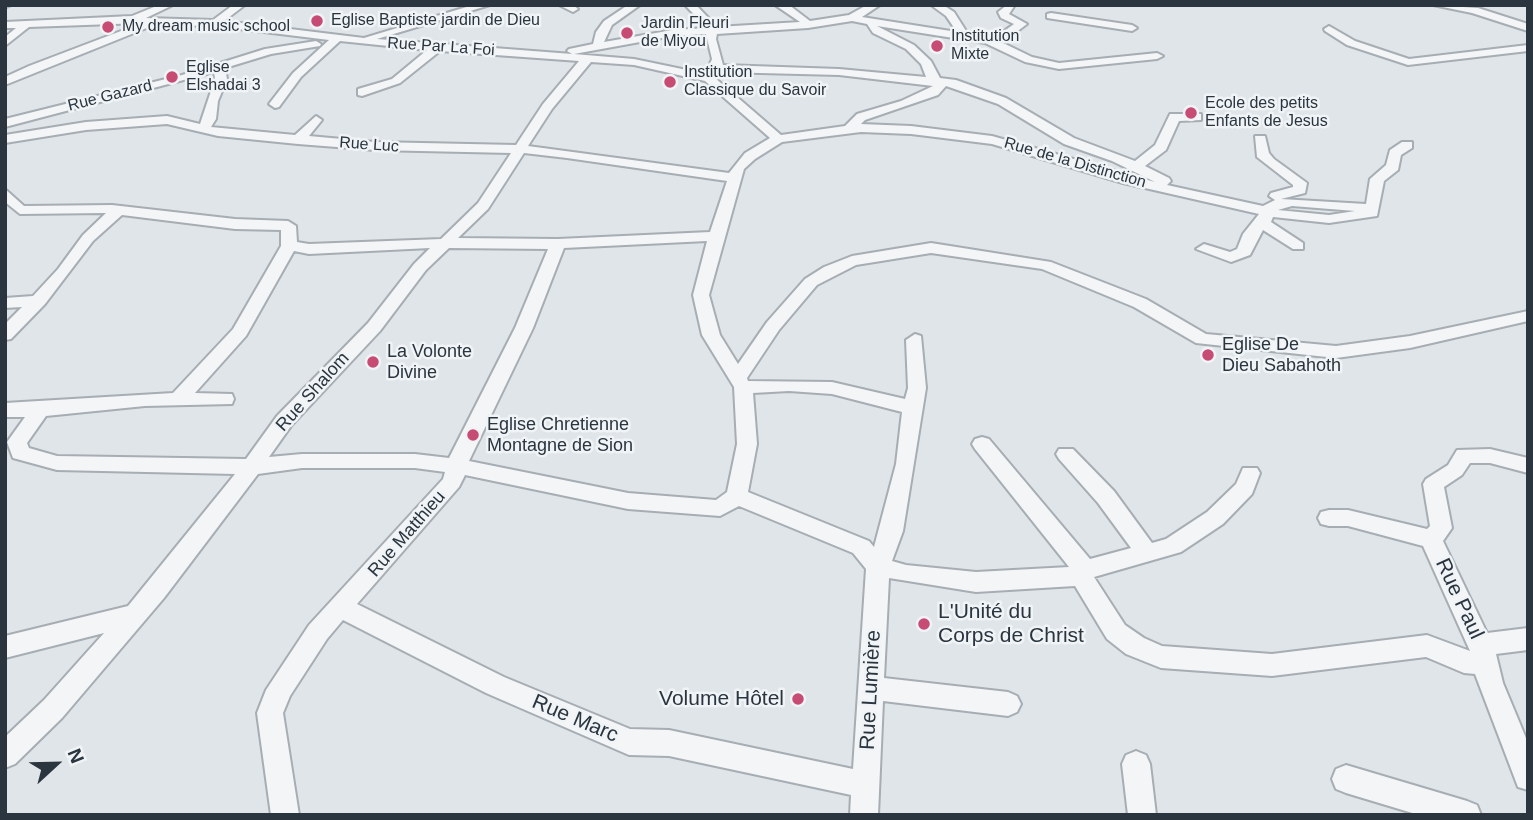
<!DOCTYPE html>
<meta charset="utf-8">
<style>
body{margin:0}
#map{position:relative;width:1533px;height:820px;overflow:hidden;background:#e0e5e9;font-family:Arial,sans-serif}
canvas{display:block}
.frame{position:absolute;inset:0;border:7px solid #2a353f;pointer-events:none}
.north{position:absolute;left:21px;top:729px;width:70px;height:70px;-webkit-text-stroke:5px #f0f4f6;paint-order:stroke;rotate:68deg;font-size:19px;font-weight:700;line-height:28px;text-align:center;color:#2a353f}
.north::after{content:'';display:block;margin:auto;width:24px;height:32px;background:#2a353f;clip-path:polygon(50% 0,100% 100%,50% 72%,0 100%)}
</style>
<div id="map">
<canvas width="1533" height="820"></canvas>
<div class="frame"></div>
<div class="north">N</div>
</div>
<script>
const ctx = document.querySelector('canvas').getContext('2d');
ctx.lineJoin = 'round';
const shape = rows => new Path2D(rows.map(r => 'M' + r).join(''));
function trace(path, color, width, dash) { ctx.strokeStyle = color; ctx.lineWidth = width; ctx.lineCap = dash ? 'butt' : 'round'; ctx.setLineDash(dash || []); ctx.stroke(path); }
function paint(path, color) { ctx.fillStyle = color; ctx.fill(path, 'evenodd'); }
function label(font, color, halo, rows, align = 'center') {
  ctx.font = font + ' Arial,sans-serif'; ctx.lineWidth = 5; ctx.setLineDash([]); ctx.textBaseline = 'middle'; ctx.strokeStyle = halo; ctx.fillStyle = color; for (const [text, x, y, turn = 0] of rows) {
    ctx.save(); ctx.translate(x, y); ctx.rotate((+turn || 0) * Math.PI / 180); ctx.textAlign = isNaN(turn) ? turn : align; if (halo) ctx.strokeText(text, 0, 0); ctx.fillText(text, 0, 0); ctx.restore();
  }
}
trace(shape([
 [5,8,12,5]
]), '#9db8c7', 3.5);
const minor = shape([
 [159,5,173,5,146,18,213,20,233,5,245,5,224,21,364,38,473,5,490,5,377,39,572,54,567,51,569,49,593,44,596,32,604,21,628,5,640,5,612,25,604,42,673,30,707,28,685,5,696,5,717,27,800,22,775,5,789,5,810,21,849,15,867,5,880,5,862,17,957,32,946,16,931,5,943,5,954,12,968,34,988,37,1000,34,1014,24,1001,18,998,12,1007,5,1015,5,1009,14,1027,24,1007,39,999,41,1032,57,1059,63,1157,53,1163,56,1157,59,1059,69,1025,62,985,43,877,26,914,45,931,61,940,78,956,80,1006,98,1074,138,1135,161,1155,145,1170,114,1201,114,1201,120,1179,121,1166,150,1145,166,1169,178,1171,181,1167,185,1263,206,1275,200,1269,196,1271,193,1293,187,1293,185,1257,157,1255,136,1265,136,1269,153,1274,159,1307,183,1305,193,1281,199,1366,204,1370,179,1386,165,1390,150,1402,142,1412,142,1412,148,1401,155,1398,170,1384,181,1377,216,1329,223,1273,217,1271,222,1303,243,1303,249,1293,249,1263,230,1250,255,1231,262,1196,249,1204,244,1230,252,1237,249,1243,234,1259,214,1123,183,992,144,911,134,861,132,782,142,755,159,744,169,709,295,720,335,738,364,767,322,805,279,824,267,852,256,931,243,1051,262,1146,299,1206,334,1336,346,1410,336,1528,311,1528,321,1410,348,1336,358,1196,343,1134,307,1042,269,931,253,856,265,817,285,779,330,747,378,748,381,832,382,905,399,908,388,906,340,915,334,921,336,926,388,903,531,892,561,906,565,976,572,1069,567,975,449,972,444,975,439,982,437,989,439,1090,559,1131,548,1098,503,1059,459,1056,454,1059,449,1073,449,1114,491,1152,543,1166,539,1207,512,1236,484,1243,468,1257,468,1260,473,1252,494,1223,524,1181,552,1094,577,1125,625,1144,638,1162,646,1272,654,1427,635,1470,651,1423,546,1348,526,1329,526,1321,524,1318,518,1321,512,1329,510,1348,510,1427,529,1430,526,1423,484,1426,479,1448,465,1457,450,1490,449,1528,458,1528,473,1490,463,1470,463,1462,475,1444,487,1452,528,1443,541,1487,633,1528,628,1528,650,1496,654,1503,683,1528,743,1528,790,1518,787,1475,674,1464,673,1426,657,1272,676,1161,668,1126,654,1107,639,1075,586,976,592,889,578,884,678,1008,692,1017,696,1021,704,1017,712,1008,716,883,701,878,815,850,815,851,795,669,756,629,755,486,693,343,620,327,639,290,696,283,713,299,815,271,815,257,713,266,690,309,625,443,479,445,472,415,468,302,468,258,474,164,598,62,718,15,764,5,768,5,737,44,700,104,633,5,658,5,636,128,606,235,474,57,470,13,458,7,442,25,417,5,417,5,403,173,393,233,329,281,246,281,230,235,229,122,215,93,241,45,304,11,339,5,340,5,324,22,307,5,308,5,298,33,296,58,269,83,235,106,213,20,214,5,202,5,189,24,206,112,205,235,219,288,221,296,226,297,242,309,244,441,239,478,203,511,153,375,150,298,144,218,136,167,124,86,130,5,143,5,135,86,122,167,116,200,124,215,79,214,72,5,127,5,119,182,75,265,49,316,41,321,44,320,46,271,54,225,68,227,79,218,101,216,119,211,127,295,135,316,116,322,120,309,136,375,142,516,145,543,104,579,61,440,51,400,83,362,96,358,95,358,89,392,79,427,50,340,41,301,77,279,107,275,108,269,104,293,73,329,40,215,26,154,25,5,85,5,77,29,66,142,23,29,27,5,46,5,37,16,28,5,28,5,22,132,16,159,5],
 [852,21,867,24,873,33,906,49,921,64,926,77,839,69,723,65,716,39,717,34,808,28,852,21],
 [706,34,712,59,706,74,634,59,574,54,673,36,706,34],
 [591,62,634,65,705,81,770,138,745,153,729,173,528,146,552,109,591,62],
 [720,72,839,75,933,86,901,101,857,114,845,126,781,135,715,78,720,72],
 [946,86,998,104,1064,144,1112,161,1155,182,992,136,911,126,861,124,865,120,938,95,946,86],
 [524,153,567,158,727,181,710,232,558,239,458,238,488,209,524,153],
 [1292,206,1355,211,1329,215,1278,210,1292,206],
 [707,241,693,295,702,335,734,387,737,444,727,492,716,500,628,493,469,461,533,328,564,248,707,241],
 [430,248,414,264,368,323,277,416,246,459,57,456,29,448,27,443,46,416,145,406,232,404,234,399,232,394,195,393,246,336,294,251,309,254,430,248],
 [449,248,548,249,515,328,449,458,415,454,302,454,269,457,291,426,380,331,426,270,449,248],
 [789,391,832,394,902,412,896,464,874,547,869,541,748,492,757,444,753,393,789,391],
 [465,475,628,509,720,516,739,506,853,553,866,569,853,769,669,730,630,729,504,677,357,604,459,487,465,475],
 [559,5,573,5,578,9,573,12,559,5],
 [1433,5,1478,8,1528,24,1528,31,1472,13,1433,5],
 [1051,13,1132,25,1137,28,1132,31,1047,18,1047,14,1051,13],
 [1329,26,1355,41,1409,59,1528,45,1528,51,1408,65,1347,45,1325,31,1324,29,1329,26],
 [1136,751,1146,755,1150,764,1156,815,1128,815,1122,764,1126,755,1136,751],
 [1346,765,1467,801,1477,805,1481,815,1419,815,1346,793,1336,789,1332,779,1336,769,1346,765]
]);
trace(minor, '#a6adb3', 4);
paint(minor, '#f3f5f7');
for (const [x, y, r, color] of [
 [317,21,7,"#c74c73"],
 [108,27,7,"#c74c73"],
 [627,33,7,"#c74c73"],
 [937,46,7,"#c74c73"],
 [172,77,7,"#c74c73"],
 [670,82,7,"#c74c73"],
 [1191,113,7,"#c74c73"],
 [1208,355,7,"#c74c73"],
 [373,362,7,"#c74c73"],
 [473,435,7,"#c74c73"],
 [924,624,7,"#c74c73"],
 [798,699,7,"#c74c73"]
]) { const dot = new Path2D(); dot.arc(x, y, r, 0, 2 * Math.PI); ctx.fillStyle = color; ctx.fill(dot); trace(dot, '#f0f4f6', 2.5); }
label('16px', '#2a353f', '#f0f4f6', [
 ["Eglise Baptiste jardin de Dieu",331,21],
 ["Jardin Fleuri",641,24],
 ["de Miyou",641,42],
 ["My dream music school",122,27],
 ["Institution",951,37],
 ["Mixte",951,55],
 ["Eglise",186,68],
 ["Elshadai 3",186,86],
 ["Institution",684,73],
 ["Classique du Savoir",684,91],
 ["Ecole des petits",1205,104],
 ["Enfants de Jesus",1205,122]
], 'left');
label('16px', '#2a353f', '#f0f4f6', [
 ["Rue Par La Foi",441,47,4],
 ["Rue Gazard",110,96,-14],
 ["Rue Luc",369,145,4],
 ["Rue de la Distinction",1075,163,16]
]);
label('18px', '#2a353f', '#f0f4f6', [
 ["Eglise De",1222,345],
 ["Dieu Sabahoth",1222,366],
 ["La Volonte",387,352],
 ["Divine",387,373],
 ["Eglise Chretienne",487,425],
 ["Montagne de Sion",487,446]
], 'left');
label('18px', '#2a353f', '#f0f4f6', [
 ["Rue Shalom",313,392,-48],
 ["Rue Matthieu",407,534,-49]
]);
label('21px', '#2a353f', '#f0f4f6', [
 ["Rue Paul",1459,599,65],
 ["Rue Lumière",871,690,-87],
 ["Rue Marc",575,719,23]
]);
label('21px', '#2a353f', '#f0f4f6', [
 ["L'Unité du",938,612],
 ["Corps de Christ",938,636],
 ["Volume Hôtel",784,699,"right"]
], 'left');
</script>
